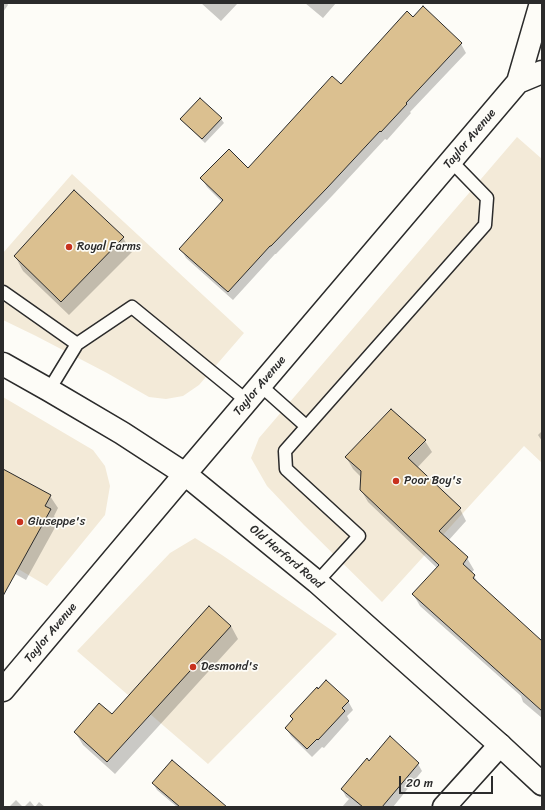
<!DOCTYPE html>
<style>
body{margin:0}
#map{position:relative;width:545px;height:810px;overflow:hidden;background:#fdfcf7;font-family:Sriracha,sans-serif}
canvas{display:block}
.frame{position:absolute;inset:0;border:4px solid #2b2b2b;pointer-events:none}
.scale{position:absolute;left:399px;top:776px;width:94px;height:18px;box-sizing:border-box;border:2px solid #2b2b2b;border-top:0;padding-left:5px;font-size:12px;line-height:14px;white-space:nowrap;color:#2b2b2b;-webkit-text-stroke:3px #fdfcf7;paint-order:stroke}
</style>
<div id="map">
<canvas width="545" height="810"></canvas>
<div class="frame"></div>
<div class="scale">20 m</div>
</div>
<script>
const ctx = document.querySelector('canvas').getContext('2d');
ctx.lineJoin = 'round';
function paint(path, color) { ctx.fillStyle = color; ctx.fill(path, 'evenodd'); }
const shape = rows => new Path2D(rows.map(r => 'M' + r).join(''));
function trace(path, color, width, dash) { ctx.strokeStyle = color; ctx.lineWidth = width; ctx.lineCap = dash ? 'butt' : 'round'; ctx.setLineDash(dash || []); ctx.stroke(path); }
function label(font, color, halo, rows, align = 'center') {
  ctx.font = font + ' Sriracha,sans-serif'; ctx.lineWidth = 3.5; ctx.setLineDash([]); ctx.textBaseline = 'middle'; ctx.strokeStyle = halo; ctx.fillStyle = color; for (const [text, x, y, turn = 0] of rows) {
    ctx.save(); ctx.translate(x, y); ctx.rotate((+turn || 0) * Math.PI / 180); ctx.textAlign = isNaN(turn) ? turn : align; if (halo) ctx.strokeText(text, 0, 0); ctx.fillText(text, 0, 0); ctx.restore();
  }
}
paint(shape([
 [517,137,542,159,542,463,524,446,382,602,304,525,267,486,251,458,259,438],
 [72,174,244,333,199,385,183,396,166,399,149,397,107,373,36,336,3,320,3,253],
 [3,397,93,450,105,466,110,486,105,515,47,586,3,560],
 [195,538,222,555,337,634,208,764,77,651,170,553]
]), '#f3ead8');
paint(shape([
 [3,3,7,3,8,5,3,12],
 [201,3,238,3,221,21],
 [305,3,336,3,323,18],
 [413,18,461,44,466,53,410,112,411,113,387,140,385,139,332,196,276,254,275,254,233,300,186,258,181,249,222,202,207,187,202,179,248,170],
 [200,100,221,119,224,123,205,143,184,123,181,119],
 [123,238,132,252,69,315,23,271,15,256],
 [542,431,542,441,538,435],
 [425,441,432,452,417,468,460,509,466,521,448,541,467,558,474,570,471,573,474,576,480,586,542,642,542,718,523,702,521,696,420,606,413,594,437,568,368,502,361,490,361,477,353,469,346,457],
 [3,478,50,496,58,508,54,516,58,522,26,580,3,567],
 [231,626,238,639,115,774,83,745,75,732,112,716],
 [348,701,353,710,347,716,349,720,324,748,322,747,312,757,291,736,286,728,293,720,291,716],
 [369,762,418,764,422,771,393,807,342,807,349,799,346,797,342,789],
 [153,783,205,790,206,789,226,807,177,807,157,790],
 [16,800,23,807,9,807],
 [30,801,35,807,39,802,45,807,24,807]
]), '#0003');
const building = shape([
 [423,6,462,43,406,103,407,104,381,132,380,131,327,188,271,246,270,246,228,292,179,249,223,200,200,178,229,149,248,168,332,76,341,84,407,11,413,17,423,6],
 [200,98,222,118,202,139,180,119,200,98],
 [74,190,124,237,61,302,14,256,74,190],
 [391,409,426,440,408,458,461,508,439,531,468,557,463,564,475,575,473,578,542,641,542,711,412,594,439,565,360,490,361,471,345,457,391,409],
 [3,469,51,495,45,506,51,509,3,596,3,469],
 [209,606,231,626,107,762,74,732,99,703,112,714,209,606],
 [326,680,349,701,342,708,345,711,318,740,317,739,307,749,285,728,293,719,290,716,317,687,318,689,326,680],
 [390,736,419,763,382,807,363,807,341,789,367,758,369,761,390,736],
 [172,760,227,807,180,807,152,783,172,760]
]);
paint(building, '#dbc090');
trace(building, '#2b2b2b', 1);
const lane = shape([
 [3,292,77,344,49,390],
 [77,344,132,307,247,401],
 [260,385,306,426],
 [317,582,359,536,286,469,285,451,485,225,487,198,451,161]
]);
const street = shape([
 [444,807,500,745]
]);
const secondary = shape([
 [518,82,542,72],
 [3,364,49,390,122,433,185,474,317,582,500,745,542,784],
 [3,690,185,474,518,82,541,3]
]);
trace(lane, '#2b2b2b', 15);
trace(street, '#2b2b2b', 25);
trace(secondary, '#2b2b2b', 25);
trace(lane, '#fdfcf7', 12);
trace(street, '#fdfcf7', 22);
trace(secondary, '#fdfcf7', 22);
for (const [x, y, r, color] of [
 [69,247,4,"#c8321e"],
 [396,481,4,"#c8321e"],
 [20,522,4,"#c8321e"],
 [193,667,4,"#c8321e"]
]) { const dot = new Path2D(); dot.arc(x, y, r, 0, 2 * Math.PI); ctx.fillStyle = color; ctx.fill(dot); trace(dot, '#fdfcf7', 1.5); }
label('12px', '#2b2b2b', '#fdfcf7', [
 ["Taylor Avenue",470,139,-50],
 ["Taylor Avenue",260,386,-50],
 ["Old Harford Road",286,557,40],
 ["Taylor Avenue",51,633,-50]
]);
label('12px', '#2b2b2b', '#fdfcf7', [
 ["Royal Farms",77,247],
 ["Poor Boy's",404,481],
 ["Giuseppe's",28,522],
 ["Desmond's",201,667]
], 'left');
</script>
